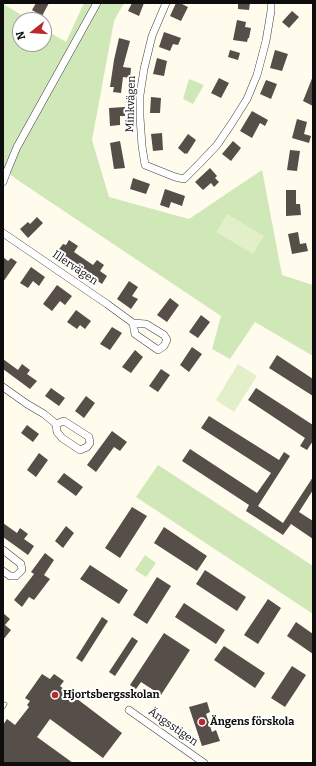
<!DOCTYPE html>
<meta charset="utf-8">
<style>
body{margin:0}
#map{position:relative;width:316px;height:766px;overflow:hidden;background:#fffbed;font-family:Bitter,serif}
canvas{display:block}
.frame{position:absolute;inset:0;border:4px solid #0d0d0d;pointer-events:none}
.north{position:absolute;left:12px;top:12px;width:40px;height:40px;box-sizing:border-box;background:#fff;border:1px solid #9e9e9e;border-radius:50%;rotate:253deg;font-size:11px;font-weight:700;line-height:16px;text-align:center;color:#0d0d0d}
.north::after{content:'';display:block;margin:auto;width:14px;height:18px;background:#b9292d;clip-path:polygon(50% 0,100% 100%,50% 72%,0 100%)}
</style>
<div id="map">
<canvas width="316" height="766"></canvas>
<div class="frame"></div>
<div class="north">N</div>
</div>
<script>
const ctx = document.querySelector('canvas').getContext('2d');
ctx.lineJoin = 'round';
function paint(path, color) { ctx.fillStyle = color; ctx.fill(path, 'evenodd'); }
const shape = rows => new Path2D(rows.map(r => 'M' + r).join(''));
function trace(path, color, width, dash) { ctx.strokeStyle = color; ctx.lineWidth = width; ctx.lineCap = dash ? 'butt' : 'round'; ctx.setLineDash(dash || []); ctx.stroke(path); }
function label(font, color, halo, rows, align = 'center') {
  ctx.font = font + ' Bitter,serif'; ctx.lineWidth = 4; ctx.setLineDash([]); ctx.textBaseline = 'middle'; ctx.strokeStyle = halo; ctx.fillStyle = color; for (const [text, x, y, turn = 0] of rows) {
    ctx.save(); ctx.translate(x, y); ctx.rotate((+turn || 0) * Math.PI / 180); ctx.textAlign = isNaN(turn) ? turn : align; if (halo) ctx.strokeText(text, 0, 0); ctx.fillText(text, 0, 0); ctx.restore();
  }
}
paint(shape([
 [84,3,124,3,114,21,92,140,109,197,189,219,262,170,282,275,313,285,313,356,255,322,230,359,212,349,221,316,19,181,3,169,3,4,30,20,20,20,20,44,44,44,44,29,66,42],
 [189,79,204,85,193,104,183,99],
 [158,465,313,566,313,614,136,497],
 [145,555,156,563,146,577,135,570]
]), '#d0e8b8');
paint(shape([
 [227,214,264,236,253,254,216,232],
 [238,364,257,376,234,412,216,400]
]), '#e2efc9');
paint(shape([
 [36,3,49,3,42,16,32,10],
 [132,3,144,3,139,16,128,11],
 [176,3,180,3,188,7,181,21,170,16],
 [238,3,250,3,249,10,238,9],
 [292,11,299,17,289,28,282,22],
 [237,20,246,22,245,27,251,28,249,38,248,38,247,42,233,40],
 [164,32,181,38,178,45,173,44,170,51,159,47],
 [119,38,130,41,123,67,131,68,130,78,123,77,121,93,113,92,114,87,110,87,114,60],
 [230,50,240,53,238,60,228,57],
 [275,50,288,54,282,71,270,68],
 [157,58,167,61,164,76,153,74],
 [313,76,313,106,303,101],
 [219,78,229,83,221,98,211,93],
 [266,80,277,84,271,99,260,94],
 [151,97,161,98,160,113,150,113],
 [125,107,125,116,120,116,120,125,110,126,109,108],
 [252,111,268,120,265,126,260,123,252,138,240,131],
 [297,119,307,122,304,134,311,136,309,143,292,138],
 [162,133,163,150,153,151,151,134],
 [188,134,196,140,187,154,186,153,185,154,178,148],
 [120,141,125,168,114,169,110,143],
 [233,141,241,148,231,161,222,154],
 [290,150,300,151,297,171,287,170],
 [210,168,217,176,215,178,219,182,214,187,211,183,203,190,195,182],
 [133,178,150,184,146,194,130,189],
 [165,189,185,196,182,206,171,202,169,208,160,205],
 [286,190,296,190,296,204,300,204,301,215,286,216],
 [37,217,43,223,28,238,20,229,28,222,30,224],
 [298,232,300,244,306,243,308,251,292,254,288,234],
 [69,240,78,246,74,252,93,265,97,260,104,265,100,271,107,276,102,284,57,252,63,244,66,245],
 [3,257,8,261,11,258,17,262,3,282],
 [31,267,45,277,39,286,33,281,28,288,20,283],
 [129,281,138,287,132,296,138,299,131,309,117,299],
 [57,285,72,296,65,305,60,301,52,311,43,304],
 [170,298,179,305,167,322,157,315],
 [76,310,91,321,85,329,80,325,77,329,67,322],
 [201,315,210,322,198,338,189,332],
 [112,327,122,333,110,350,100,344],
 [192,347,202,354,189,372,180,365],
 [135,350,143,357,131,373,122,367],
 [277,355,313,379,313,396,269,368],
 [3,359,18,370,22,364,30,370,27,374,37,381,30,389,3,369],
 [161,369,170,375,158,392,149,386],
 [51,388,65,398,59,406,45,396],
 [256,388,313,425,313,441,307,450,300,446,305,438,248,400],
 [86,396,95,403,84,418,75,411],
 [209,416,279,460,284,452,290,456,258,506,283,523,313,477,313,490,299,512,313,521,313,539,291,524,283,535,246,511,249,505,182,461,190,449,257,493,271,473,201,428],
 [27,425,39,434,33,442,21,433],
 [112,431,127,442,120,451,114,447,96,472,87,465],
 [39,453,48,460,36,477,27,470],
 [64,473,83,487,76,496,57,482],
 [132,507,147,516,120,558,105,548],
 [3,523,17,533,20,528,28,534,24,539,34,546,28,555,3,537],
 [66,526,74,533,63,548,55,541],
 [164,527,207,556,197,571,154,543],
 [45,553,54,560,44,575,50,579,34,600,29,597,22,607,14,600,34,574,31,572],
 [90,565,128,590,119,604,80,579],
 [205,570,246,597,237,611,196,584],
 [157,577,171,586,147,624,133,615],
 [268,599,281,608,258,644,244,635],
 [184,603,225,630,216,644,175,617],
 [3,613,10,619,5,625,11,630,3,640],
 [102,617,108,621,82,662,76,658],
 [296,622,313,634,313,654,287,636],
 [164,633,190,650,161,695,141,682,136,689,130,685],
 [132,637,138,641,115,676,109,672],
 [224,646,265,673,255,688,214,660],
 [292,666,306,675,285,707,271,698],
 [42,674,50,679,54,674,64,681,60,686,122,733,103,758,50,719,37,737,73,763,3,763,3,725,7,719,15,725,29,707,27,705,30,701,25,698],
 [207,702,210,712,206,714,212,732,216,730,220,741,202,746,189,707]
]), '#554e49');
const lane = shape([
 [3,707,5,704]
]);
const street = shape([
 [166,3,152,36,144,69,140,95,140,117,142,146,145,165,175,177,184,179,200,163,217,145,232,123,247,99,257,75,266,41,271,11,271,3],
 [3,182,7,171,17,147,97,3],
 [3,233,107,304,133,323,146,324,164,335,167,340,164,346,158,350,135,334,133,323],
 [3,387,27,404,44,414,56,424,57,432,62,438,80,450,87,447,90,443,89,437,64,421,56,424],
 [3,550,21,564,22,570,16,576,10,576,3,571],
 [129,710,204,763]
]);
trace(lane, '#404040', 4.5);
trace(street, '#404040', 8);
trace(lane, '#fff', 3.5);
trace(street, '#fff', 7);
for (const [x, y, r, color] of [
 [55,695,4,"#b9292d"],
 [202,722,4,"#b9292d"]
]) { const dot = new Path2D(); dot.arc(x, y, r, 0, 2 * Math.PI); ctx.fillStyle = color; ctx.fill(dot); trace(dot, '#fff', 1.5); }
label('11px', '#0d0d0d', '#fff', [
 ["Minkvägen",131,104,-88],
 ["Illervägen",75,268,34],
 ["Ängsstigen",173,727,35]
]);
label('bold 11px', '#0d0d0d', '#fff', [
 ["Hjortsbergsskolan",63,695],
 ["Ängens förskola",210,722]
], 'left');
</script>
